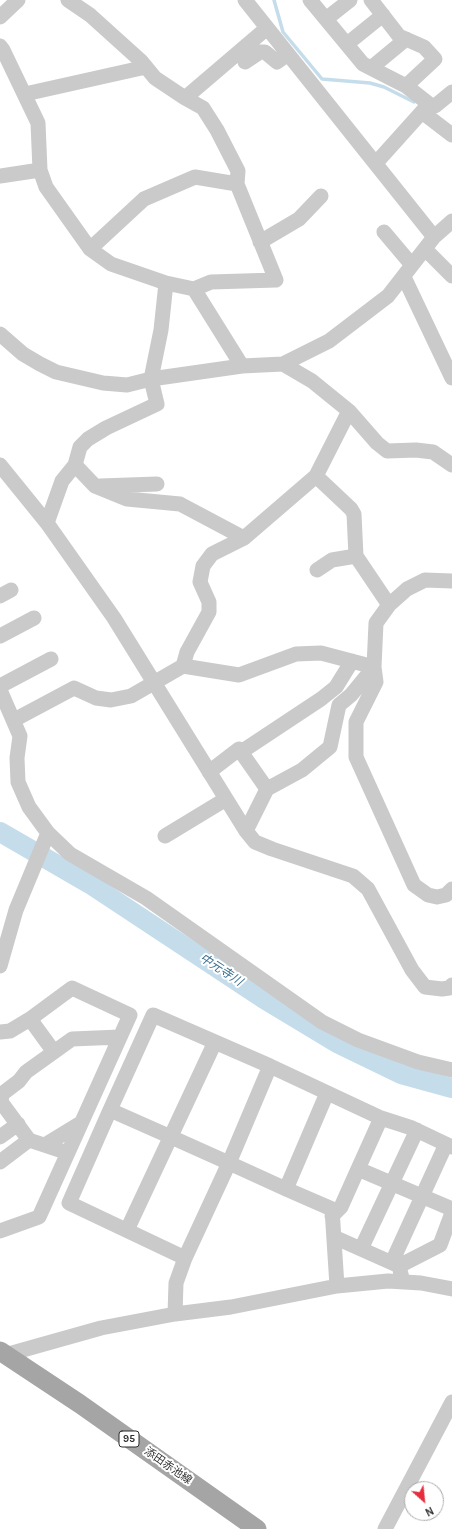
<!DOCTYPE html>
<meta charset="utf-8">
<style>
body{margin:0}
#map{position:relative;width:452px;height:1529px;overflow:hidden;background:#fff;font-family:Karla,sans-serif}
canvas{display:block}
.north{position:absolute;left:404px;top:1481px;width:40px;height:40px;box-sizing:border-box;background:#fff;border:1px solid #ababab;border-radius:50%;rotate:153deg;font-size:11px;font-weight:700;line-height:16px;text-align:center;color:#2d2d2d}
.north::after{content:'';display:block;margin:auto;width:14px;height:18px;background:#e72c3d;clip-path:polygon(50% 0,100% 100%,50% 72%,0 100%)}
</style>
<div id="map">
<canvas width="452" height="1529"></canvas>
<div class="north">N</div>
</div>
<script>
const ctx = document.querySelector('canvas').getContext('2d');
ctx.lineJoin = 'round';
const shape = rows => new Path2D(rows.map(r => 'M' + r).join(''));
function trace(path, color, width, dash) { ctx.strokeStyle = color; ctx.lineWidth = width; ctx.lineCap = dash ? 'butt' : 'round'; ctx.setLineDash(dash || []); ctx.stroke(path); }
function label(font, color, halo, rows, align = 'center') {
  ctx.font = font + ' Karla,"Noto Sans JP",sans-serif'; ctx.lineWidth = 4; ctx.setLineDash([]); ctx.textBaseline = 'middle'; ctx.strokeStyle = halo; ctx.fillStyle = color; for (const [text, x, y, turn = 0] of rows) {
    ctx.save(); ctx.translate(x, y); ctx.rotate((+turn || 0) * Math.PI / 180); ctx.textAlign = isNaN(turn) ? turn : align; if (halo) ctx.strokeText(text, 0, 0); ctx.fillText(text, 0, 0); ctx.restore();
  }
}
trace(shape([
 [274,0,283,32,322,79,370,83,384,87,414,102]
]), '#c5ddeb', 3.5);
trace(shape([
 [0,832,90,884,264,999,337,1043,401,1074,452,1088]
]), '#c5ddeb', 20);
trace(shape([
 [68,0,90,15,141,61,155,78,185,98,267,28],
 [245,0,434,237],
 [310,0,363,64,406,86,429,104,376,163],
 [371,0,399,36,424,47,435,59,406,86],
 [0,17,18,0],
 [326,19,350,0],
 [347,44,383,15],
 [0,46,3,50,38,123,40,170,46,187,90,249,111,264,166,283,194,289,242,366],
 [245,62,260,52,265,52,277,62,288,54],
 [371,68,406,39],
 [25,94,146,67],
 [185,98,203,108,217,130,238,171,237,184,276,280,211,282,194,289],
 [429,104,435,106,452,92],
 [422,112,452,135],
 [0,176,40,170],
 [384,232,411,264],
 [260,242,299,219,321,196],
 [90,249,144,199,195,177,237,184],
 [425,249,452,276],
 [404,277,452,378],
 [0,334,23,354,40,364,56,372,103,383,127,385,151,379,242,366,283,364,329,341,388,296,434,237,452,221],
 [283,364,312,381,349,411,377,443,387,451,416,450,433,452,452,465],
 [0,465,47,523,114,618,246,831,255,842,272,849,353,876,368,889,412,970,425,987,442,989,449,988,452,985],
 [75,465,95,486,127,499,180,504,244,538,316,476],
 [100,486,157,484],
 [47,523,62,481,75,465,80,447,88,439,106,428,157,404,151,379,161,330,166,283],
 [317,570,332,560,356,556],
 [0,596,11,590],
 [389,605,407,589,425,580,452,581],
 [0,636,34,618],
 [183,666,239,675,296,654,321,653,374,667,376,682,356,722,356,757,414,885,428,895,437,897,446,895,452,889],
 [0,686,51,659],
 [0,690,20,736,17,758,18,782,29,807,48,833,16,910,0,966],
 [14,720,74,688,96,698,111,700,131,696,183,666,187,652,209,612,209,602,200,582,203,566,212,554,244,538],
 [241,752,321,699,336,687,352,661],
 [209,772,239,749,267,789],
 [246,831,267,789,302,770,330,747,339,705,351,695,374,667,376,623,389,605,356,556,354,514,351,509,316,476,349,411],
 [48,833,70,854,146,898,322,1022,358,1040,418,1062,452,1070],
 [165,836,226,799],
 [30,1019,54,1052],
 [0,1032,10,1031,30,1019,72,988,130,1015,39,1217,0,1231],
 [270,1066,381,1118,412,1128,452,1147],
 [110,1110,153,1015,270,1066,229,1163,185,1258,69,1203,110,1110,171,1137,229,1163,286,1189,332,1209,337,1286],
 [381,1118,358,1169,452,1209],
 [0,1137,18,1124],
 [29,1140,1,1102,2,1094,19,1081,26,1072,72,1039,120,1037],
 [45,1145,81,1123],
 [0,1162,29,1140,68,1153],
 [286,1189,327,1093],
 [332,1216,341,1207,358,1169],
 [127,1230,215,1042],
 [334,1237,399,1266,403,1282],
 [361,1249,417,1130],
 [392,1262,446,1144],
 [399,1266,440,1245,452,1213],
 [175,1314,176,1283,185,1258],
 [5,1355,101,1328,175,1314,231,1307,337,1286,388,1281,421,1283,452,1289],
 [385,1529,452,1402]
]), '#cacaca', 15);
trace(shape([
 [0,1351,80,1404,257,1529]
]), '#a5a5a5', 19);
for (const [x, y, w] of [
 [129,1439,20]
]) { const box = new Path2D(); box.roundRect(x - w / 2, y - 8, w, 16, 3); ctx.fillStyle = '#fff'; ctx.fill(box); trace(box, '#2d2d2d', 1); }
label('bold 10px', '#2d2d2d', null, [
 ["95",129,1439]
]);
label('11px', '#2d2d2d', '#fff', [
 ["添田赤池線",168,1466,35]
]);
label('italic 12px', '#3a708f', '#fff', [
 ["中元寺川",221,970,33]
]);
</script>
